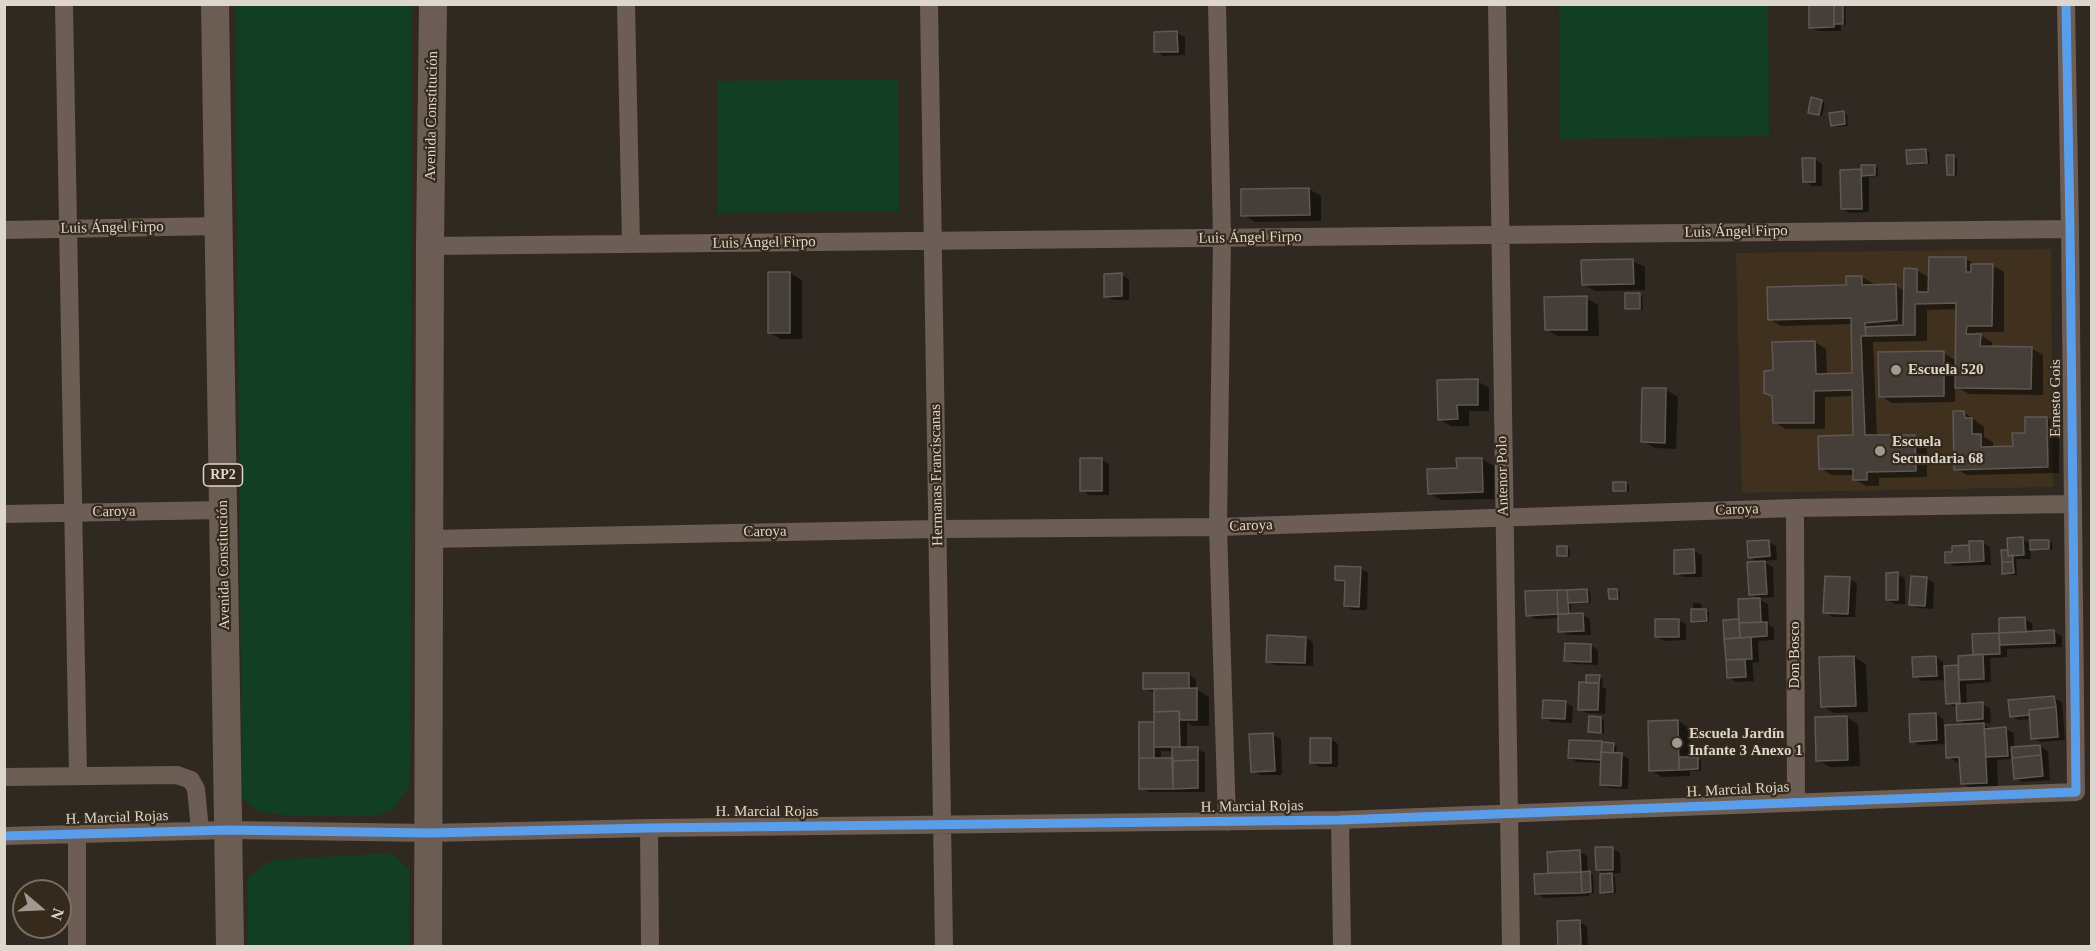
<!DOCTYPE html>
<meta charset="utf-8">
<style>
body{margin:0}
#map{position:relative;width:2096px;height:951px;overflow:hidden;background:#2f2921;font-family:"Times New Roman",serif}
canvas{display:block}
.frame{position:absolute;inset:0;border:6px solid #ddd6cd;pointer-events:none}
.north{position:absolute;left:12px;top:879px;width:60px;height:60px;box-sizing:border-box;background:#352a1b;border:2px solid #786f62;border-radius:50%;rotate:109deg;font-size:16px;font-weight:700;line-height:24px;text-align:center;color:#ddd6cd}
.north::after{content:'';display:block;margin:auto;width:21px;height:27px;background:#a09991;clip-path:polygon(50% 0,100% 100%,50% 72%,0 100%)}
</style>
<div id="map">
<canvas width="2096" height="951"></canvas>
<div class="frame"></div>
<div class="north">N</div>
</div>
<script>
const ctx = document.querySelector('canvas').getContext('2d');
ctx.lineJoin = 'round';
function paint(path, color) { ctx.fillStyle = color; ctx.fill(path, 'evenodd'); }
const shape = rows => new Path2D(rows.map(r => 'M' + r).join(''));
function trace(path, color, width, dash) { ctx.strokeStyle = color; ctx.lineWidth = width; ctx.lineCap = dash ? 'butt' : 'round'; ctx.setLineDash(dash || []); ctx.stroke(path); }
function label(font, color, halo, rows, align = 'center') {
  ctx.font = font + ' "Times New Roman",serif'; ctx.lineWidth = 4.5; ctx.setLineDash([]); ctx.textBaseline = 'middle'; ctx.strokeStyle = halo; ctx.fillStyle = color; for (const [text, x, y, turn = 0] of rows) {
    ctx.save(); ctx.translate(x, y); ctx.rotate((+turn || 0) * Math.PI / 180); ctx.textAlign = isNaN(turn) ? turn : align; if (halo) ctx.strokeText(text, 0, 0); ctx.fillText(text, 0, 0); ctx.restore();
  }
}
paint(shape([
 [2051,249,2053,487,1742,493,1736,253]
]), '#3f311e');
paint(shape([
 [235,5,412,5,410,785,394,808,376,816,293,816,259,812,242,798],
 [1559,5,1768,5,1769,136,1560,139],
 [898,79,899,211,718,213,717,81],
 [392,853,409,869,409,946,248,946,248,877,272,860]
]), '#123f24');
paint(shape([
 [1810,4,1845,4,1846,25,1841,25,1841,31,1818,31,1810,27],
 [1177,33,1185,37,1185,55,1163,56,1156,51],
 [1813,99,1825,103,1822,116,1810,112],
 [1843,113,1847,115,1848,126,1835,127,1832,125],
 [1925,150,1929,152,1930,164,1912,165,1909,163],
 [1954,157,1957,159,1957,176,1948,174],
 [1814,159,1822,164,1822,186,1812,186,1804,181],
 [1875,166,1878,168,1878,176,1869,177,1869,212,1850,213,1842,208,1861,171,1863,172],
 [1309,189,1321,196,1321,221,1255,222,1243,215],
 [1966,259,1977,265,1992,265,2004,272,2004,332,1975,332,1992,342,1992,348,2031,348,2043,355,2043,395,1969,394,1955,386,1955,402,1892,403,1880,396,1943,353,1957,361,1958,309,1927,310,1927,341,1873,342,1877,437,1915,436,1927,443,1927,477,1879,478,1879,486,1866,486,1855,480,1854,475,1832,475,1820,468,1854,437,1854,396,1825,397,1825,429,1786,429,1774,422,1774,397,1766,392,1774,372,1815,342,1826,349,1827,376,1854,375,1853,324,1781,326,1769,319,1848,287,1862,277,1874,284,1874,286,1896,286,1905,291,1916,270,1930,278],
 [1583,261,1633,261,1645,267,1645,290,1595,291,1583,284],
 [790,273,802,280,802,339,781,339,770,333],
 [1121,275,1129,279,1129,300,1113,300,1106,296],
 [1639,294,1642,296,1643,310,1630,310,1627,308],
 [1586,298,1598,305,1599,336,1558,336,1546,329],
 [1477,381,1489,388,1489,411,1469,411,1469,426,1451,426,1439,419],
 [1666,390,1678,397,1676,449,1655,448,1643,441],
 [1964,412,1984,427,1984,437,1993,442,1993,448,2014,448,2026,434,2047,418,2059,425,2059,473,1967,475,1956,469],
 [1101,459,1109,464,1109,495,1089,495,1082,490],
 [1482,459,1494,466,1494,499,1441,500,1429,493,1458,470],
 [1626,483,1629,485,1629,492,1614,490],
 [2022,539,2031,544,2049,541,2052,543,2052,550,2035,551,2030,548,2031,559,2016,559,2017,575,2007,575,2004,573,2009,551],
 [1769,542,1776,546,1777,560,1762,561,1773,567,1774,597,1758,598,1751,594,1760,563,1749,557],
 [1982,542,1990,547,1991,565,1954,566,1947,562,1953,553,1953,548,1970,547],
 [1567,547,1570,549,1570,557,1558,555],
 [1694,551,1702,555,1702,577,1683,577,1676,573],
 [1360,568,1368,573,1367,610,1353,610,1345,606,1346,584,1336,580],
 [1897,574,1905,578,1905,604,1895,604,1887,599],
 [1849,579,1857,583,1855,617,1833,617,1825,612],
 [1927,579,1934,583,1933,609,1918,608,1911,604],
 [1587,590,1590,592,1591,603,1571,604,1571,615,1582,615,1590,619,1591,635,1568,635,1560,631,1559,618,1535,619,1528,615],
 [1617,590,1620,592,1620,600,1610,598],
 [1760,600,1768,604,1769,625,1774,628,1774,640,1758,641,1759,662,1752,663,1754,681,1736,682,1728,677,1725,621,1741,620],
 [1693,603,1698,603,1702,605,1702,610,1709,612,1709,622,1696,623,1693,621],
 [2025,619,2032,623,2033,633,2054,632,2062,636,2062,647,2007,649,2007,657,1990,658,1991,682,1966,684,1967,704,1982,704,1990,708,1991,723,1981,723,1992,730,2006,729,2014,733,2014,749,2040,746,2048,751,2050,780,2023,782,2015,778,2014,759,1997,760,1998,789,1974,790,1962,783,1960,764,1948,757,1947,744,1919,745,1912,741,1936,714,1943,719,1944,727,1968,726,1958,720,1957,708,1947,703,1946,680,1922,681,1915,676,1935,657,1943,662,1943,668,1960,667,1975,656,1974,636,2001,634],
 [1678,620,1686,624,1686,640,1664,641,1656,636],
 [1306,638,1313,642,1313,666,1275,665,1268,661],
 [1591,645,1598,650,1598,665,1574,664,1566,660],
 [1854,657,1866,664,1868,712,1834,713,1822,706],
 [1188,674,1196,679,1196,689,1209,697,1209,726,1193,726,1187,722,1187,749,1197,749,1205,753,1205,792,1149,792,1141,788,1155,724,1155,693,1144,688],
 [1161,751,1174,751,1174,760,1161,760],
 [1599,677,1603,679,1602,687,1606,689,1605,714,1587,713,1579,709,1587,684],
 [2054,698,2062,702,2065,740,2041,742,2033,738,2031,719,2019,720,2011,716],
 [1565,702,1573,707,1572,723,1551,722,1544,717],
 [1846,717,1858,724,1860,766,1830,767,1818,760],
 [1601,718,1604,720,1604,734,1590,732],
 [1678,721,1690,728,1690,759,1701,760,1701,771,1690,771,1690,776,1662,777,1651,770],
 [1273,735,1281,739,1282,775,1260,775,1253,771],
 [1331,739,1338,744,1338,767,1319,767,1312,762],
 [1601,743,1617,746,1616,755,1622,755,1629,759,1628,789,1609,788,1601,784,1602,763,1577,762,1570,758],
 [1612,848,1620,853,1621,873,1610,874,1615,877,1616,893,1605,894,1602,892,1607,875,1597,869],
 [1580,852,1587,856,1588,873,1593,875,1594,893,1589,894,1589,896,1544,898,1536,893,1549,875,1549,853],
 [1579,922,1587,926,1588,946,1560,946,1559,923]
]), '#0007');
const building = shape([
 [1809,4,1834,4,1834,27,1809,28,1809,4],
 [1834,4,1843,4,1843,24,1834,24,1834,4],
 [1177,31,1178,52,1154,52,1154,32,1177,31],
 [1811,97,1822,100,1819,115,1808,113,1811,97],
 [1844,111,1845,124,1831,126,1829,113,1844,111],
 [1926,149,1927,163,1907,164,1906,150,1926,149],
 [1946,155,1954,155,1954,175,1947,175,1946,155],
 [1802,158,1815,158,1815,182,1803,182,1802,158],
 [1861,165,1875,165,1875,175,1862,176,1861,165],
 [1861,169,1862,209,1841,209,1840,170,1861,169],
 [1309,188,1310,215,1241,216,1241,189,1309,188],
 [1929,257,1966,257,1966,272,1971,272,1971,264,1993,264,1992,326,1967,326,1966,334,1981,334,1980,346,2032,347,2031,389,1955,388,1956,303,1915,304,1915,335,1866,336,1865,327,1903,325,1904,268,1917,269,1917,292,1928,292,1929,257],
 [1633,259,1634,284,1582,285,1581,260,1633,259],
 [768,272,790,272,790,333,768,333,768,272],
 [1122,273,1122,296,1104,297,1104,274,1122,273],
 [1846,276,1862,276,1862,285,1896,284,1897,320,1865,323,1866,336,1861,336,1865,435,1915,435,1916,471,1867,472,1867,480,1853,480,1853,469,1819,469,1818,436,1853,435,1852,390,1814,391,1814,423,1773,423,1772,396,1764,393,1764,371,1773,370,1772,342,1815,341,1816,374,1852,373,1851,318,1768,320,1767,287,1846,285,1846,276],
 [1625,293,1640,293,1640,309,1625,309,1625,293],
 [1587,296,1587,330,1545,330,1544,297,1587,296],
 [1944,351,1944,396,1879,397,1878,352,1944,351],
 [1478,379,1478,405,1457,405,1458,419,1438,420,1437,380,1478,379],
 [1642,388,1666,388,1665,443,1641,442,1642,388],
 [1953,411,1964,411,1965,418,1972,418,1972,434,1981,434,1981,447,2013,446,2012,433,2025,433,2025,417,2047,417,2048,467,1954,470,1953,411],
 [1080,458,1102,458,1102,491,1080,491,1080,458],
 [1456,458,1482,458,1483,492,1428,494,1427,469,1457,468,1456,458],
 [1613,482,1626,482,1626,491,1613,491,1613,482],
 [2023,537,2024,555,2008,556,2007,538,2023,537],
 [1769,540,1770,556,1748,558,1747,541,1769,540],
 [2030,540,2049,540,2049,549,2030,550,2030,540],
 [1969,541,1983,541,1984,561,1970,562,1969,541],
 [1969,545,1970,562,1945,563,1945,552,1952,552,1952,546,1969,545],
 [1557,546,1567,546,1567,556,1557,556,1557,546],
 [1694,549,1695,573,1674,574,1674,550,1694,549],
 [2001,550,2008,550,2008,556,2013,555,2013,562,2002,562,2001,550],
 [1765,561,1767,594,1749,595,1747,562,1765,561],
 [2002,562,2013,562,2014,573,2002,574,2002,562],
 [1335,566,1361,567,1359,607,1344,606,1345,581,1335,580,1335,566],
 [1898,572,1898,600,1886,600,1886,573,1898,572],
 [1825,576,1850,577,1848,614,1823,613,1825,576],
 [1911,576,1927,577,1925,606,1909,605,1911,576],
 [1587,589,1588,602,1568,603,1567,590,1587,589],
 [1608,589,1617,589,1618,599,1609,599,1608,589],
 [1557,590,1558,614,1526,616,1525,591,1557,590],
 [1557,590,1567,590,1569,614,1558,614,1557,590],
 [1760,598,1761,622,1739,623,1738,599,1760,598],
 [1691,609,1706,609,1707,621,1691,622,1691,609],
 [1583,613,1584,631,1558,632,1558,614,1583,613],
 [2025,617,2026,632,1999,633,1999,618,2025,617],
 [1655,619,1679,619,1679,637,1655,637,1655,619],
 [1739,619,1740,638,1724,639,1723,620,1739,619],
 [1767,622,1767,636,1740,638,1739,623,1767,622],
 [2054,630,2055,643,2000,645,1999,633,2054,630],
 [1999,633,2000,654,1973,655,1972,634,1999,633],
 [1267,635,1306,637,1305,663,1266,662,1267,635],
 [1751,637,1752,659,1726,660,1724,639,1751,637],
 [1565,643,1591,644,1591,662,1564,661,1565,643],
 [1983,654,1984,679,1959,680,1958,656,1983,654],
 [1854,656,1856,706,1821,707,1819,657,1854,656],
 [1936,656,1937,676,1913,677,1912,657,1936,656],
 [1745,659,1746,677,1727,678,1726,660,1745,659],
 [1958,665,1960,703,1946,704,1944,666,1958,665],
 [1143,673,1189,673,1189,688,1143,689,1143,673],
 [1586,675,1600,675,1599,683,1586,683,1586,675],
 [1579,682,1599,683,1598,710,1578,710,1579,682],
 [1197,688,1197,720,1180,720,1179,711,1154,712,1154,689,1197,688],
 [2054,696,2056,707,2029,710,2029,715,2010,717,2008,700,2054,696],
 [1543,700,1566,701,1565,719,1542,718,1543,700],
 [1983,702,1983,719,1957,721,1956,704,1983,702],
 [2056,707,2058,737,2031,739,2029,710,2056,707],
 [1179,711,1180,747,1154,747,1154,712,1179,711],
 [1936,713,1937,740,1910,742,1909,714,1936,713],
 [1589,716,1601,717,1601,733,1588,732,1589,716],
 [1847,716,1848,760,1816,761,1815,717,1847,716],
 [1678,720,1679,770,1649,771,1648,721,1678,720],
 [1139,722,1154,722,1154,758,1139,758,1139,722],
 [1984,723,1987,783,1961,784,1959,757,1946,758,1945,725,1984,723],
 [2006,727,2008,756,1986,757,1984,729,2006,727],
 [1273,733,1275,771,1251,772,1249,734,1273,733],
 [1310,738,1331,738,1331,763,1310,763,1310,738],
 [1569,740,1602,741,1601,760,1568,758,1569,740],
 [1602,742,1614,743,1613,753,1601,752,1602,742],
 [2040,745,2041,755,2012,758,2011,747,2040,745],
 [1172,747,1198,747,1198,760,1172,761,1172,747],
 [1601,752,1622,753,1621,786,1600,785,1601,752],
 [2041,755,2043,776,2014,779,2012,758,2041,755],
 [1679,757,1698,757,1698,769,1679,770,1679,757],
 [1139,758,1173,758,1173,789,1139,789,1139,758],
 [1198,760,1198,788,1173,789,1172,761,1198,760],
 [1595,847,1613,847,1613,870,1596,870,1595,847],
 [1580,850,1581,872,1548,873,1547,852,1580,850],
 [1590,871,1591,892,1582,893,1581,872,1590,871],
 [1581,872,1582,893,1535,894,1534,874,1581,872],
 [1612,873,1613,892,1600,893,1600,874,1612,873],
 [1580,920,1581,945,1558,946,1557,921,1580,920]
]);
paint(building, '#453e39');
trace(building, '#5f5854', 1.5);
trace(shape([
 [64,4,78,776],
 [626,4,631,244],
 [929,4,944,946],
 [1217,4,1222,238,1218,527,1227,822],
 [1497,4,1511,946],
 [4,230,219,226],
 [430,246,2070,229],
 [1795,508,1796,802],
 [4,514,223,510],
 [429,539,938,529,1218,527,1795,508,2072,504],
 [4,777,177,775,191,780,196,789,200,830],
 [1340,820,1342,946],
 [649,828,650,946],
 [77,835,77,946],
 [4,836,229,830,429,833,649,828,1340,820,2076,792,2070,229,2066,4]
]), '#6c5d55', 18);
trace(shape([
 [215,4,230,946],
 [428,946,430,246,433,4]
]), '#6b5d54', 28);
trace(shape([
 [4,836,229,830,429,833,649,828,1340,820,2076,792,2070,229,2066,4]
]), '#5a9eea', 9);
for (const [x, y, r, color] of [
 [1896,370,6,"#a09991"],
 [1880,451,6,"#a09991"],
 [1677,743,6,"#a09991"]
]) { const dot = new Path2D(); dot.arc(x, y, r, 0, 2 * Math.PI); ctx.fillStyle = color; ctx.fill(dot); trace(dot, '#352a1b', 2); }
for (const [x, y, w] of [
 [223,475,39]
]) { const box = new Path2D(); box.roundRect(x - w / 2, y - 11, w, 22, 4.5); ctx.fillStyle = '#352a1b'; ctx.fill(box); trace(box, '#ddd6cd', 1.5); }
label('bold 14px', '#ddd6cd', null, [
 ["RP2",223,475]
]);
label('15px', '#ddd6cd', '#352a1b', [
 ["Avenida Constitución",432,116,-89],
 ["Luis Ángel Firpo",112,228,-1],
 ["Luis Ángel Firpo",1736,232,-1],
 ["Luis Ángel Firpo",1250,238,-1],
 ["Luis Ángel Firpo",764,243,-1],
 ["Ernesto Gois",2056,398,-90],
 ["Hermanas Franciscanas",937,475,-91],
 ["Antenor Polo",1503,476,-91],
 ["Caroya",1737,510,-2],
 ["Caroya",114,512,-1],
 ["Caroya",1251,526,-2],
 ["Caroya",765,532,-1],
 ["Avenida Constitución",224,565,-91],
 ["Don Bosco",1795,655,-90],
 ["H. Marcial Rojas",1738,790,-3],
 ["H. Marcial Rojas",1252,807,-1],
 ["H. Marcial Rojas",767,812],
 ["H. Marcial Rojas",117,818,-2]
]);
label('bold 15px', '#ddd6cd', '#352a1b', [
 ["Escuela 520",1908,370],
 ["Escuela",1892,442],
 ["Secundaria 68",1892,459],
 ["Escuela Jardín",1689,734],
 ["Infante 3 Anexo 1",1689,751]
], 'left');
</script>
